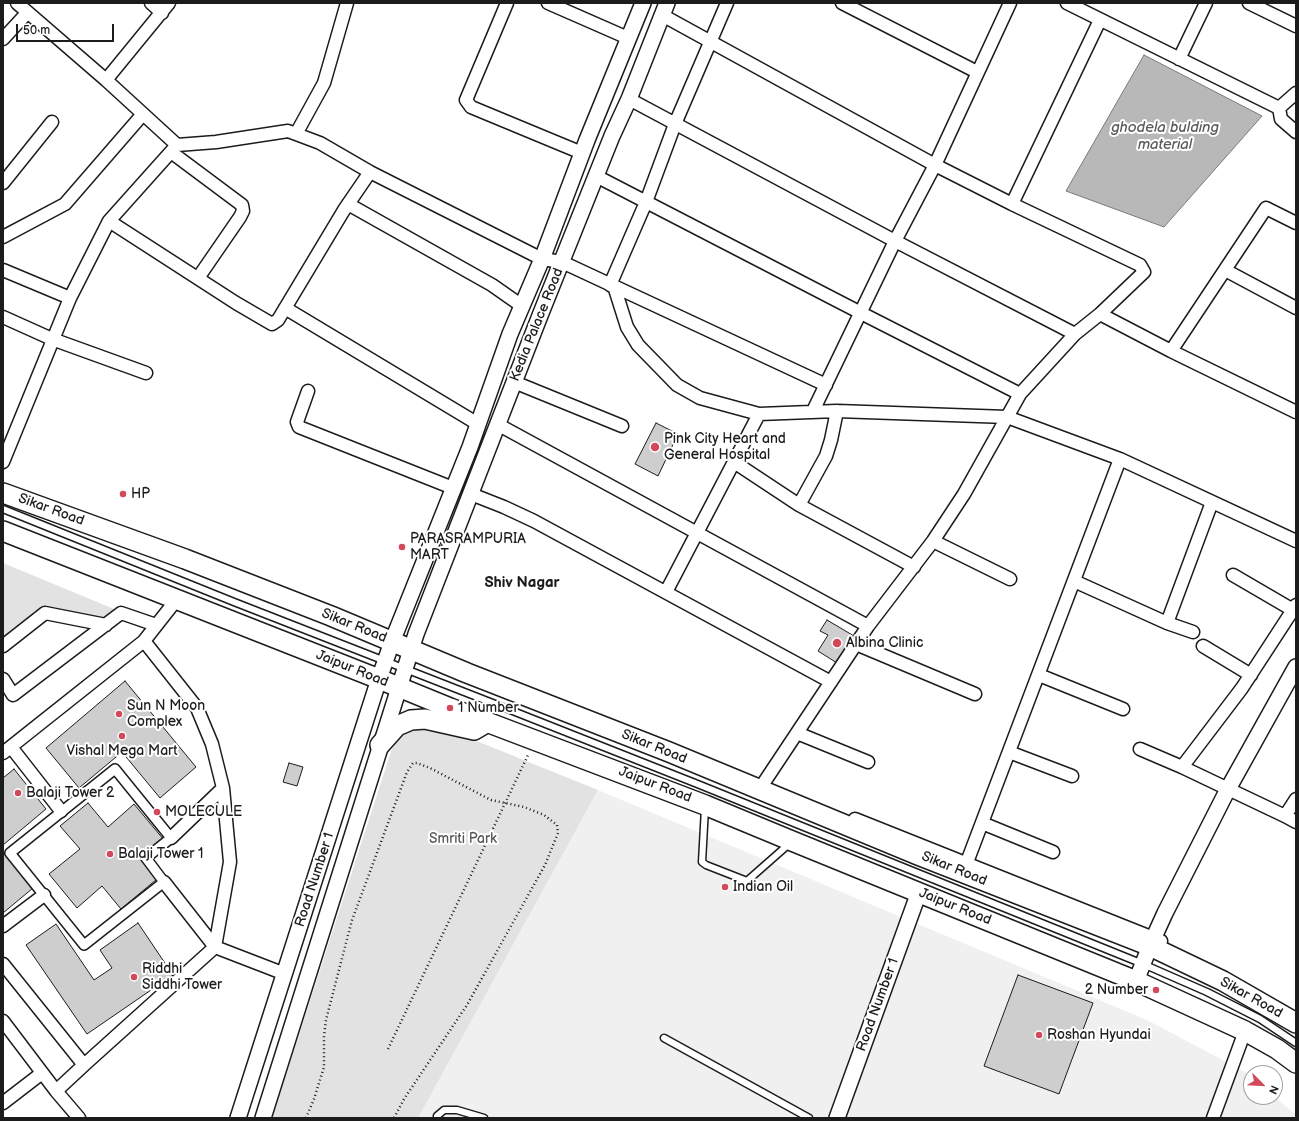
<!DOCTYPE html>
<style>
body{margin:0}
#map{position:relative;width:1299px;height:1121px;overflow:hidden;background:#fff;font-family:"Balsamiq Sans",sans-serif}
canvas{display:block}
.frame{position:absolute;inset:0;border:4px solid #1c1c1c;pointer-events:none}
.north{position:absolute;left:1243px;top:1065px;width:40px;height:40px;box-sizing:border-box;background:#fff;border:1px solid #a4a4a4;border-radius:50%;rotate:114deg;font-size:11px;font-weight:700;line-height:16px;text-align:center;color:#1c1c1c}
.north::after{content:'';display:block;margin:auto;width:14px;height:18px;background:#d1495b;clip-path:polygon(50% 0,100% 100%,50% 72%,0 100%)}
.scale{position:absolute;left:16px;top:24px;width:98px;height:18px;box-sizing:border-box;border:2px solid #1c1c1c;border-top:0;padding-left:5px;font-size:12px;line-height:14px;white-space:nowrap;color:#1c1c1c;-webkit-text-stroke:3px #fff;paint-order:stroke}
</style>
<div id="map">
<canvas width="1299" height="1121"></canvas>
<div class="frame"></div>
<div class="north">N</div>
<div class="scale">50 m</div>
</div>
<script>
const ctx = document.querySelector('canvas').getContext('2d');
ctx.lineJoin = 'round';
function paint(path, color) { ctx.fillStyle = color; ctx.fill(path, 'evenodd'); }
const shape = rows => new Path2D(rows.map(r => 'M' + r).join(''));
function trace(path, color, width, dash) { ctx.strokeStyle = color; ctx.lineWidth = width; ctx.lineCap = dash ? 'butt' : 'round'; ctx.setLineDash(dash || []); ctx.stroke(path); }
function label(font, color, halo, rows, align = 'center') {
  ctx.font = font + ' "Balsamiq Sans",sans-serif'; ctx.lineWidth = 4; ctx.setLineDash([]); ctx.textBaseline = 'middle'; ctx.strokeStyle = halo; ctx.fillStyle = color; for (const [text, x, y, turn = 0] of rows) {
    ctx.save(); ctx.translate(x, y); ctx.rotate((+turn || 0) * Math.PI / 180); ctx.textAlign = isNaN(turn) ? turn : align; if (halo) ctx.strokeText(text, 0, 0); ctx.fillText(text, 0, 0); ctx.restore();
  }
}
paint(shape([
 [598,790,1147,1020,1251,1075,1251,1097,1275,1097,1296,1115,1296,1118,418,1118]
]), '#f0f0f0');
paint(shape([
 [3,563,114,609,106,617,92,617,43,609,3,641],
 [442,727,598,790,418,1118,272,1118,398,730]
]), '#e2e2e2');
const water = shape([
 [1144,55,1262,116,1164,227,1066,191,1144,55]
]);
paint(water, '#b8b8b8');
trace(water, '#7a7a7a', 1);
const building = shape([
 [656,423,678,434,658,476,635,464,656,423],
 [827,620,854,636,837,663,818,651,828,635,820,631,827,620],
 [125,681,196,767,160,798,122,752,79,788,46,748,125,681],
 [289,763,303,767,297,786,283,782,289,763],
 [14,769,46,809,3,845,3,778,14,769],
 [88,803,108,827,134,804,164,840,141,860,157,879,121,909,102,886,77,908,49,874,80,849,60,826,88,803],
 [3,852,33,888,3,913,3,852],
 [138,923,173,975,87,1034,26,945,56,924,94,980,112,968,100,950,138,923],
 [1018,975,1093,1003,1059,1094,984,1066,1018,975]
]);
paint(building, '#cecece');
trace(building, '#1c1c1c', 1);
const service = shape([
 [3,509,234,602,490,702,695,783,1143,964,1207,992,1260,1019,1296,1043],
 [705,808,702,862,706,865,747,881,789,844],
 [664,1038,809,1118],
 [437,1118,437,1116,444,1110,457,1110,484,1118]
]);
const pedestrian = shape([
 [115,769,171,838,146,858,164,882,84,945,10,853,115,769]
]);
const minor = shape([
 [17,3,106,80,177,145],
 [151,3,162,13],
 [507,3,466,100,471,107,582,153],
 [548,3,628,38],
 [842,3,977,72],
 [1067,3,1279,108],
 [1249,3,1296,26],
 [662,15,935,165,1012,204,1140,265,1144,272,1100,314,1075,334,1020,394,964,494,933,541,868,626,759,790],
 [3,39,27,13],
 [1179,59,1206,3],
 [106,80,169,3],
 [629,99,895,241,1075,334],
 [1279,108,1281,119,1296,132],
 [1279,108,1296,93],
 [296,134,324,83,347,3],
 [171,152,242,205,243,211,240,217,198,278],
 [596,176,861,313,1020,394],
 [3,183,52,122],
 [348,204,492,285,522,306],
 [1012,204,1100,20],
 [109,221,236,303,272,324,278,320,344,210,370,172],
 [3,237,65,204,143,114],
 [3,270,70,298],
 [1225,270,1296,308],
 [610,285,646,202,675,124,727,3],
 [614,286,627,327,638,345,677,385,700,398,759,414,837,411,1007,417,1120,459,1296,541],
 [285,308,478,424],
 [1100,314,1171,351,1296,412],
 [3,317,52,339,146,373],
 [1171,351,1266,208,1296,223],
 [514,382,622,426],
 [308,391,297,422,299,427,453,488],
 [813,411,895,241,935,165,1010,3],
 [497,424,868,626],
 [3,462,70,298,109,221,177,145,216,142,288,131,320,143,370,172,542,259,562,262,826,385],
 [734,462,799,505,914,567],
 [471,494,504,507,534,521,831,682],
 [799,505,826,456,831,440,837,411],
 [933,541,1010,579],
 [1233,575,1293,610],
 [1074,581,1167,623,1212,502],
 [666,592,759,414],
 [1296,605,1242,688,1182,767,1285,816,1296,822],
 [1167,623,1193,632],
 [144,641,177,599],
 [856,644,975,694],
 [3,646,45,613,106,625],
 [1203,646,1251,675],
 [1039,675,1123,709],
 [3,679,13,695,121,613,156,625],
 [797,733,868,762],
 [11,747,61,811],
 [1140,749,1182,767],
 [1009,752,1072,776],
 [3,753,144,641,197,708,212,744,223,788,230,862,215,947,84,1065,3,964],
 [1285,816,1296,799],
 [855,819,1161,941],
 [982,823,1053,852],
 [171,838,223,788],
 [964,870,1120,459],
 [164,882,215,947,285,974],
 [3,926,44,895],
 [3,1021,56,1091,79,1118],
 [56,1091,84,1065],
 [3,1103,42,1073],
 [1213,1118,1245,1031]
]);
const tertiary = shape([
 [1136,981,1150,946,1165,913,1228,789,1296,667],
 [238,1118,379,679,392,642,470,447,510,334,542,259,587,140,643,3],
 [263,1118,416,634,541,313,612,136,629,99,667,3],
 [837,1118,919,892]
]);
const primary = shape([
 [3,493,185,559,331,616,467,673,669,752,918,855,1150,946,1223,981,1296,1023],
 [3,531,379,679,450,708,705,805,792,841,1136,981,1245,1031,1277,1049,1296,1063],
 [380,745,397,726,411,720,425,719,474,730,486,723]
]);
trace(service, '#1c1c1c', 9);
trace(pedestrian, '#1c1c1c', 12);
trace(minor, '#1c1c1c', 15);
trace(tertiary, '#1c1c1c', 18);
trace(primary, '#1c1c1c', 22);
trace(shape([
 [388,1049,529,753],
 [306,1118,314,1099,324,1067,324,1036,326,1020,352,920,407,772,413,763,417,763,430,768,491,800,524,807,544,815,557,825,558,833,545,865,467,1005,404,1099,394,1118]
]), '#1c1c1c', 2.5, [1, 3]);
trace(service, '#fff', 6);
trace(pedestrian, '#fff', 9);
trace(minor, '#fff', 12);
trace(tertiary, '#fff', 15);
trace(primary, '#fff', 19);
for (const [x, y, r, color] of [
 [655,447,5,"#d1495b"],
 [123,494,4,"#d1495b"],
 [402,547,4,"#d1495b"],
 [837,643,5,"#d1495b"],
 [450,708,4,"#d1495b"],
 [119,714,4,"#d1495b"],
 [122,736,4,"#d1495b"],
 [18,793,4,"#d1495b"],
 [157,812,4,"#d1495b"],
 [110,854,4,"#d1495b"],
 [725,887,4,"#d1495b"],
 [134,977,4,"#d1495b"],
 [1156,990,4,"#d1495b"],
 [1039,1035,4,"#d1495b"]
]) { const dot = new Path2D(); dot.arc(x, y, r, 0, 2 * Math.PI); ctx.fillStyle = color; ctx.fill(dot); trace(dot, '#fff', 1.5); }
label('14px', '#1c1c1c', '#fff', [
 ["Kedia Palace Road",537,325,-68],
 ["Sikar Road",51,510,20],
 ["Sikar Road",354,626,22],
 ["Jaipur Road",352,669,22],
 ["Sikar Road",654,747,22],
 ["Jaipur Road",655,785,21],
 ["Sikar Road",954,869,22],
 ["Road Number 1",315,880,-72],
 ["Jaipur Road",955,907,22],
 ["Sikar Road",1251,998,29],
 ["Road Number 1",878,1005,-70]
]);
label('14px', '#1c1c1c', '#fff', [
 ["Pink City Heart and",664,439],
 ["General Hospital",664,455],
 ["HP",131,494],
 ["PARASRAMPURIA",410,539],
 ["MART",410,555],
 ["Albina Clinic",846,643],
 ["Sun N Moon",127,706],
 ["Complex",127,722],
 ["1 Number",458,708],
 ["Vishal Mega Mart",122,751,"center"],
 ["Balaji Tower 2",26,793],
 ["MOLECULE",165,812],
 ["Balaji Tower 1",118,854],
 ["Indian Oil",733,887],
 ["Riddhi",142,969],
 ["Siddhi Tower",142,985],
 ["2 Number",1148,990,"right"],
 ["Roshan Hyundai",1047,1035]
], 'left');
label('14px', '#575757', '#fff', [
 ["Smriti Park",463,839]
]);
label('italic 15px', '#5a5a5a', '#fff', [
 ["ghodela bulding",1165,128],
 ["material",1165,145]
]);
label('bold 15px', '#1c1c1c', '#fff', [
 ["Shiv Nagar",522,583]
]);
</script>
